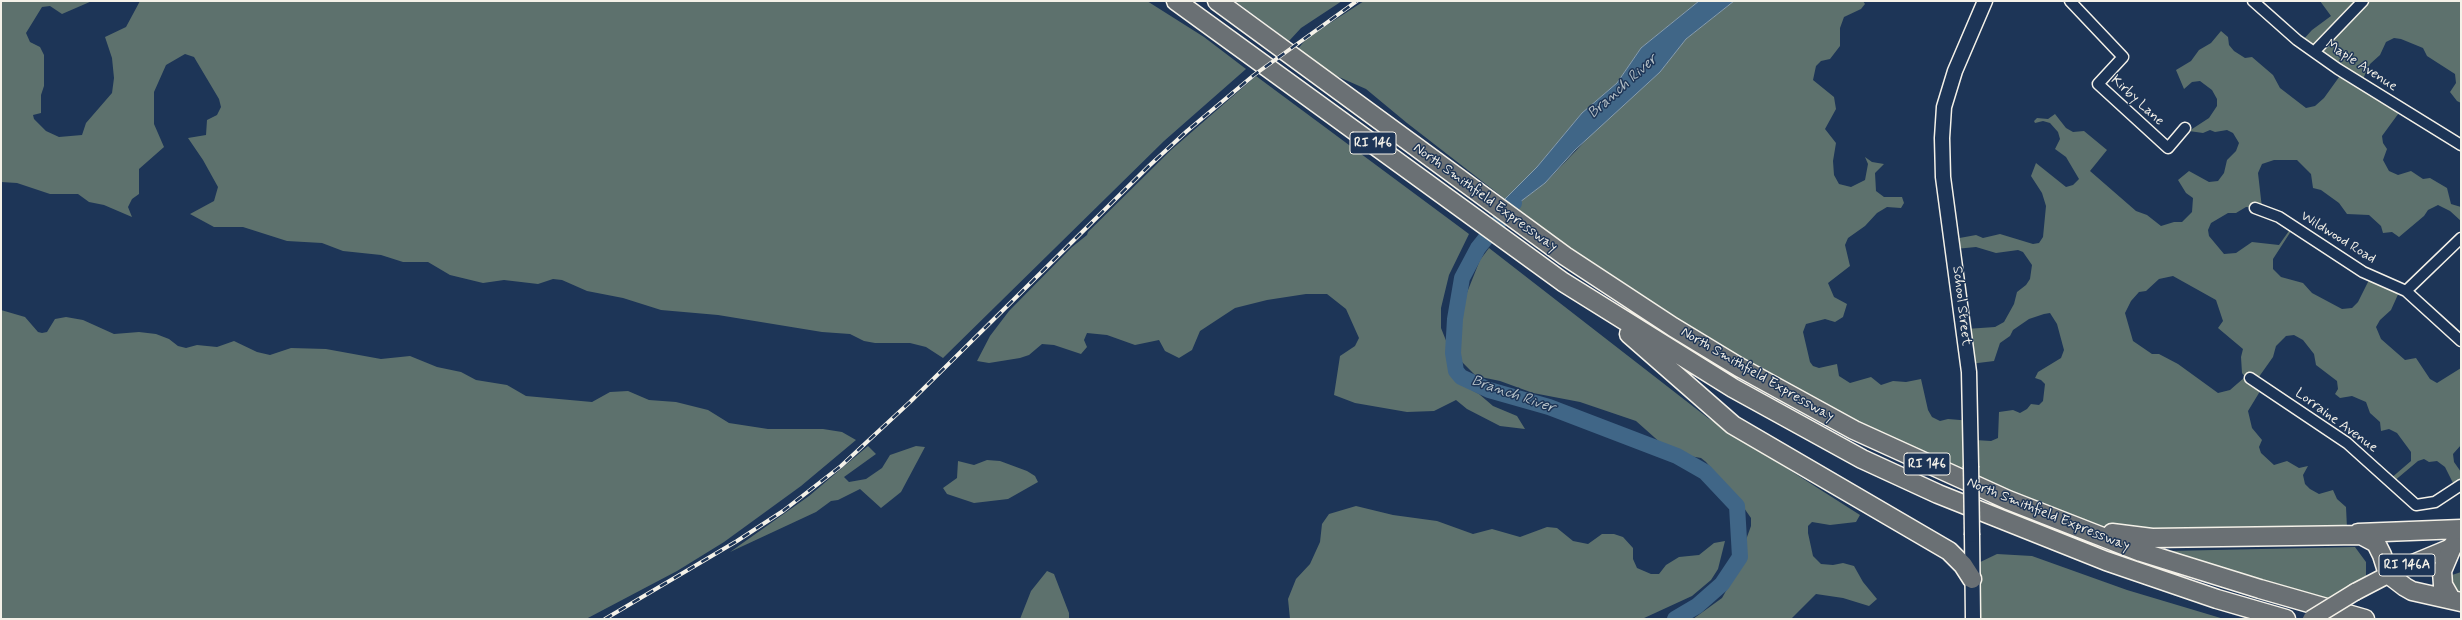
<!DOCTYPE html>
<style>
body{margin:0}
#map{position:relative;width:2462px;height:620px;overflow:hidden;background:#1d3557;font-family:Mynerve,sans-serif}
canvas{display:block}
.frame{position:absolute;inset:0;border:2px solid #f4f1e8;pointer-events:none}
</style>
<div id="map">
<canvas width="2462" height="620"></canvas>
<div class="frame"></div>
</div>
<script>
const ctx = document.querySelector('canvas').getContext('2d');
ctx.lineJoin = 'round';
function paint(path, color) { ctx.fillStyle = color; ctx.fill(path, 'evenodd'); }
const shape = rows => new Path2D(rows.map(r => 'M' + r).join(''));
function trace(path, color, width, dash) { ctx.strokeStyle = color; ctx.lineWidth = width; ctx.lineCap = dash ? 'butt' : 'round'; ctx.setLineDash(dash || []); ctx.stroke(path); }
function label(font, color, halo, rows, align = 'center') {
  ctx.font = font + ' Mynerve,sans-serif'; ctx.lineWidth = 3; ctx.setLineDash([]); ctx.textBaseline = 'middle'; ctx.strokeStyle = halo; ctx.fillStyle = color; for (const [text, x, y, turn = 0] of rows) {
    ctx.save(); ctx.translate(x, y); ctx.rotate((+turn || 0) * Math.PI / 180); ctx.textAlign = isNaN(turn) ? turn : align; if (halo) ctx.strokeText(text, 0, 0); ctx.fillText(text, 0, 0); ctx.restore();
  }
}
paint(shape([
 [1,1,92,1,62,14,50,6,42,7,26,33,30,42,40,47,44,55,44,86,41,95,41,113,33,115,34,119,46,131,59,137,82,135,86,123,112,93,114,78,112,58,105,37,126,27,140,1,1147,1,1204,37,1246,69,1164,141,943,358,926,347,910,343,875,343,864,341,850,334,822,332,718,315,661,310,623,298,587,291,562,280,553,279,538,284,504,280,483,283,450,275,428,262,403,262,381,255,343,251,322,243,287,241,243,227,214,227,190,214,214,201,218,187,203,160,188,138,206,135,207,120,217,115,221,107,219,99,194,57,185,54,166,65,154,92,154,124,164,147,139,169,139,194,132,199,128,207,132,217,104,205,89,202,78,194,50,194,17,183,1,182],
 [1235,1,1342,1,1301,28,1289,41],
 [1364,1,1699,1,1641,48,1617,83,1582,113,1537,167,1505,199,1407,123,1366,89,1314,66,1296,51,1307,38],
 [1734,1,1863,1,1865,4,1861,9,1844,17,1840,28,1840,46,1830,59,1821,61,1816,66,1813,80,1834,97,1836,109,1825,129,1836,143,1833,161,1834,175,1839,184,1851,187,1865,180,1868,164,1865,157,1872,162,1884,164,1875,173,1876,191,1884,197,1902,197,1904,203,1901,208,1887,207,1877,213,1865,226,1848,238,1845,245,1850,266,1828,283,1834,297,1847,304,1843,317,1835,322,1825,319,1806,324,1803,332,1810,362,1813,366,1819,368,1837,364,1839,376,1850,383,1871,377,1881,385,1893,381,1906,382,1921,379,1928,410,1932,417,1940,421,1948,419,1972,421,1975,440,1991,441,1998,438,1999,412,2013,410,2020,413,2027,409,2031,404,2039,405,2043,401,2045,384,2041,380,2035,378,2038,372,2061,358,2064,350,2057,324,2050,313,2044,314,2029,319,2013,330,2010,336,2000,343,1994,361,1970,364,1966,329,1995,327,2004,322,2014,304,2017,292,2026,285,2030,279,2032,265,2023,252,2018,250,1996,253,1976,247,1955,249,1954,239,1976,235,1983,238,2000,234,2033,244,2039,243,2043,237,2046,206,2042,193,2031,176,2036,163,2066,187,2073,185,2079,179,2066,157,2055,149,2060,139,2058,132,2050,123,2043,121,2035,123,2034,121,2037,118,2048,119,2055,114,2066,128,2073,132,2084,131,2107,150,2090,171,2136,211,2147,215,2161,226,2174,222,2182,222,2192,212,2193,198,2186,193,2178,180,2189,171,2209,182,2218,181,2224,173,2227,160,2236,151,2239,143,2233,133,2227,130,2215,132,2210,130,2203,133,2189,131,2209,118,2217,106,2217,99,2212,90,2200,81,2192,82,2184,89,2176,70,2191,61,2199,50,2211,43,2221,31,2228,37,2229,45,2234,51,2245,58,2252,57,2273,75,2280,88,2306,108,2315,106,2324,98,2342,73,2302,41,2312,30,2331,16,2320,1,2461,1,2461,103,2457,101,2450,92,2456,83,2455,74,2427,56,2423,48,2401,39,2394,38,2386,42,2380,55,2370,64,2361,83,2401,110,2382,136,2383,143,2387,149,2383,160,2389,171,2398,175,2411,171,2423,179,2430,178,2447,188,2451,204,2461,207,2461,221,2450,211,2438,205,2428,210,2424,216,2399,237,2392,232,2383,233,2381,226,2369,215,2347,214,2339,203,2321,190,2313,188,2311,174,2297,160,2274,160,2262,164,2258,173,2262,208,2246,207,2236,213,2228,213,2211,223,2208,230,2209,236,2224,254,2236,253,2252,242,2279,245,2291,228,2293,228,2273,259,2273,269,2281,277,2303,283,2312,293,2342,309,2352,308,2358,302,2370,278,2400,290,2391,310,2380,320,2376,327,2381,339,2405,360,2416,358,2430,379,2437,383,2461,368,2461,445,2453,454,2454,462,2461,472,2461,486,2456,489,2445,467,2437,461,2429,462,2424,459,2418,461,2393,482,2390,479,2411,461,2411,452,2397,433,2389,429,2381,431,2380,422,2370,413,2366,402,2352,396,2340,398,2335,394,2338,389,2337,381,2316,365,2314,354,2303,340,2294,335,2286,336,2276,346,2273,357,2256,381,2262,388,2248,411,2252,428,2262,440,2259,447,2261,453,2274,465,2287,461,2299,468,2308,466,2303,475,2305,484,2310,489,2319,494,2333,490,2337,499,2346,507,2347,528,2103,530,1888,441,1709,339,1570,252,1515,210,1520,202,1545,183,1591,135,1660,72,1686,39],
 [2173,276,2216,300,2223,321,2218,328,2243,349,2241,357,2242,373,2245,377,2230,390,2218,393,2178,364,2159,354,2152,354,2133,341,2125,313,2131,301,2139,292,2146,291,2159,279],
 [1256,76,1469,234,1449,275,1441,308,1441,328,1451,353,1453,376,1457,382,1479,394,1493,406,1517,416,1525,429,1500,426,1467,409,1456,400,1434,411,1407,412,1355,403,1334,395,1340,356,1355,346,1359,338,1346,309,1327,294,1306,294,1267,300,1235,308,1200,331,1192,350,1179,358,1165,351,1159,340,1135,345,1107,335,1087,333,1084,340,1087,347,1081,354,1054,345,1042,344,1029,355,1020,358,989,363,977,361,990,336,1009,311,1072,247,1087,235,1088,232,1171,150],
 [1489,248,1708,418,1860,515,1856,522,1830,525,1812,522,1808,526,1808,533,1813,556,1821,564,1833,565,1843,563,1854,566,1863,582,1877,599,1869,606,1843,598,1816,594,1791,619,1693,619,1722,598,1730,584,1751,526,1751,518,1737,498,1706,462,1701,458,1684,455,1663,445,1636,421,1580,402,1533,393,1500,381,1476,376,1456,356,1455,347,1462,305,1480,260],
 [1,310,25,317,38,332,42,333,47,332,55,319,66,317,83,320,114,334,139,332,156,334,169,339,178,346,186,348,197,345,217,347,234,341,257,352,270,355,291,348,326,349,381,359,410,356,437,367,461,372,476,380,507,385,526,396,592,402,610,392,628,391,649,400,676,402,708,410,729,423,768,429,823,429,842,432,856,440,801,486,724,542,677,571,586,619,1,619],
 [868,446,876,454,844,477,849,482,866,479,882,468,890,455,916,446,925,447,901,492,881,508,860,489,838,500,831,501,816,512,730,552,809,496],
 [987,460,1000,461,1027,471,1035,476,1038,482,1008,499,974,503,947,494,943,488,957,478,958,461,974,465],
 [1356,506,1393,515,1437,521,1473,534,1492,529,1520,537,1547,527,1557,528,1573,541,1588,544,1602,534,1614,534,1623,537,1633,548,1633,559,1637,568,1651,574,1659,574,1666,565,1679,557,1699,555,1714,543,1725,541,1718,569,1711,580,1692,596,1642,619,1290,619,1288,599,1296,579,1310,564,1320,542,1322,524,1329,514],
 [2355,547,2366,562,2366,583,2327,606,2167,551],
 [1997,554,2032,556,2127,590,2224,619,1974,619,1974,565],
 [1047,571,1054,574,1069,613,1069,619,1020,619,1031,591],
 [2461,572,2461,597,2454,593,2452,575]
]), '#5d716d');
const water = shape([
 [1699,1,1734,1,1686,39,1660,72,1575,150,1545,183,1520,202,1515,210,1498,206,1537,167,1582,113,1617,83,1641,48,1699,1]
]);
paint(water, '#406687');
trace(water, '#889eae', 1);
trace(shape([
 [1514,203,1478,248,1462,278,1455,319,1453,353,1456,371,1461,377,1489,390,1549,407,1677,456,1705,472,1737,506,1740,557,1722,584,1697,606,1675,619]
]), '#406687', 16);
const street = shape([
 [2070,1,2123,57,2098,84,2168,148,2185,128],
 [2253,1,2297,40,2338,69,2461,145],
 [2314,52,2363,1],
 [2255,208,2279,217,2363,272,2406,291,2461,341],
 [2406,291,2461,238],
 [2250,378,2347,443,2416,505,2435,502,2461,485]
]);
const secondary = shape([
 [1971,466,1969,372,1943,177,1942,138,1944,107,1955,71,1985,1],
 [1972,535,1973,619]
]);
const primary = shape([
 [2355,592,2401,568,2461,543]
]);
const highway = shape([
 [1176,1,1563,282,1733,388,1862,459,1938,494,2106,561,2217,599,2286,619],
 [1217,1,1565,256,1673,327,1739,367,1854,430,2008,500,2141,552,2260,589,2365,619],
 [1629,334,1733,425,1949,551,1963,565,1972,579],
 [2112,533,2152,538,2361,535,2376,543,2382,555,2388,574,2405,587,2412,591,2461,602],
 [2358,533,2461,529],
 [2451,599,2443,585,2442,571,2453,545]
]);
trace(street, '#f4f1e8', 13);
trace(secondary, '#f4f1e8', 17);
trace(primary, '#f4f1e8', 19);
trace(highway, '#f4f1e8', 21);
trace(street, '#1d3557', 10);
trace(secondary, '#1d3557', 14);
trace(primary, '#6a7074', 16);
trace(highway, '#6a7074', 18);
const rail = shape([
 [605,619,737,541,783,511,841,466,910,402,1149,166,1187,131,1254,75,1357,1]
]);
trace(rail, '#f4f1e8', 4);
trace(rail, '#1d3557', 2.5, [8]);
const secondaryBridge = shape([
 [1971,466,1972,535]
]);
const primaryBridge = shape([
 [2311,619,2355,592]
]);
trace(secondaryBridge, '#f4f1e8', 17, []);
trace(primaryBridge, '#f4f1e8', 19, []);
trace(secondaryBridge, '#1d3557', 14);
trace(primaryBridge, '#6a7074', 16);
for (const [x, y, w] of [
 [1373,143,46],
 [1927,464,46],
 [2407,565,56]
]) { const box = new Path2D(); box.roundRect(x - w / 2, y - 11, w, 22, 3); ctx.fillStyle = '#1d3557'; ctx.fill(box); trace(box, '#f4f1e8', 1); }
label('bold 13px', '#f4f1e8', null, [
 ["RI 146",1373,143],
 ["RI 146",1927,464],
 ["RI 146A",2407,565]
]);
label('14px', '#f4f1e8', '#1d3557', [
 ["Maple Avenue",2361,66,33],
 ["Kirby Lane",2137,101,43],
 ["North Smithfield Expressway",1485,198,36],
 ["Wildwood Road",2338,238,32],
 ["School Street",1961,306,83],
 ["North Smithfield Expressway",1757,375,30],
 ["Lorraine Avenue",2336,421,36],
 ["North Smithfield Expressway",2048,515,22]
]);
label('italic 15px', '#b5c0c6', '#1d3557', [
 ["Branch River",1623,87,-42],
 ["Branch River",1513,395,19]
]);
</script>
